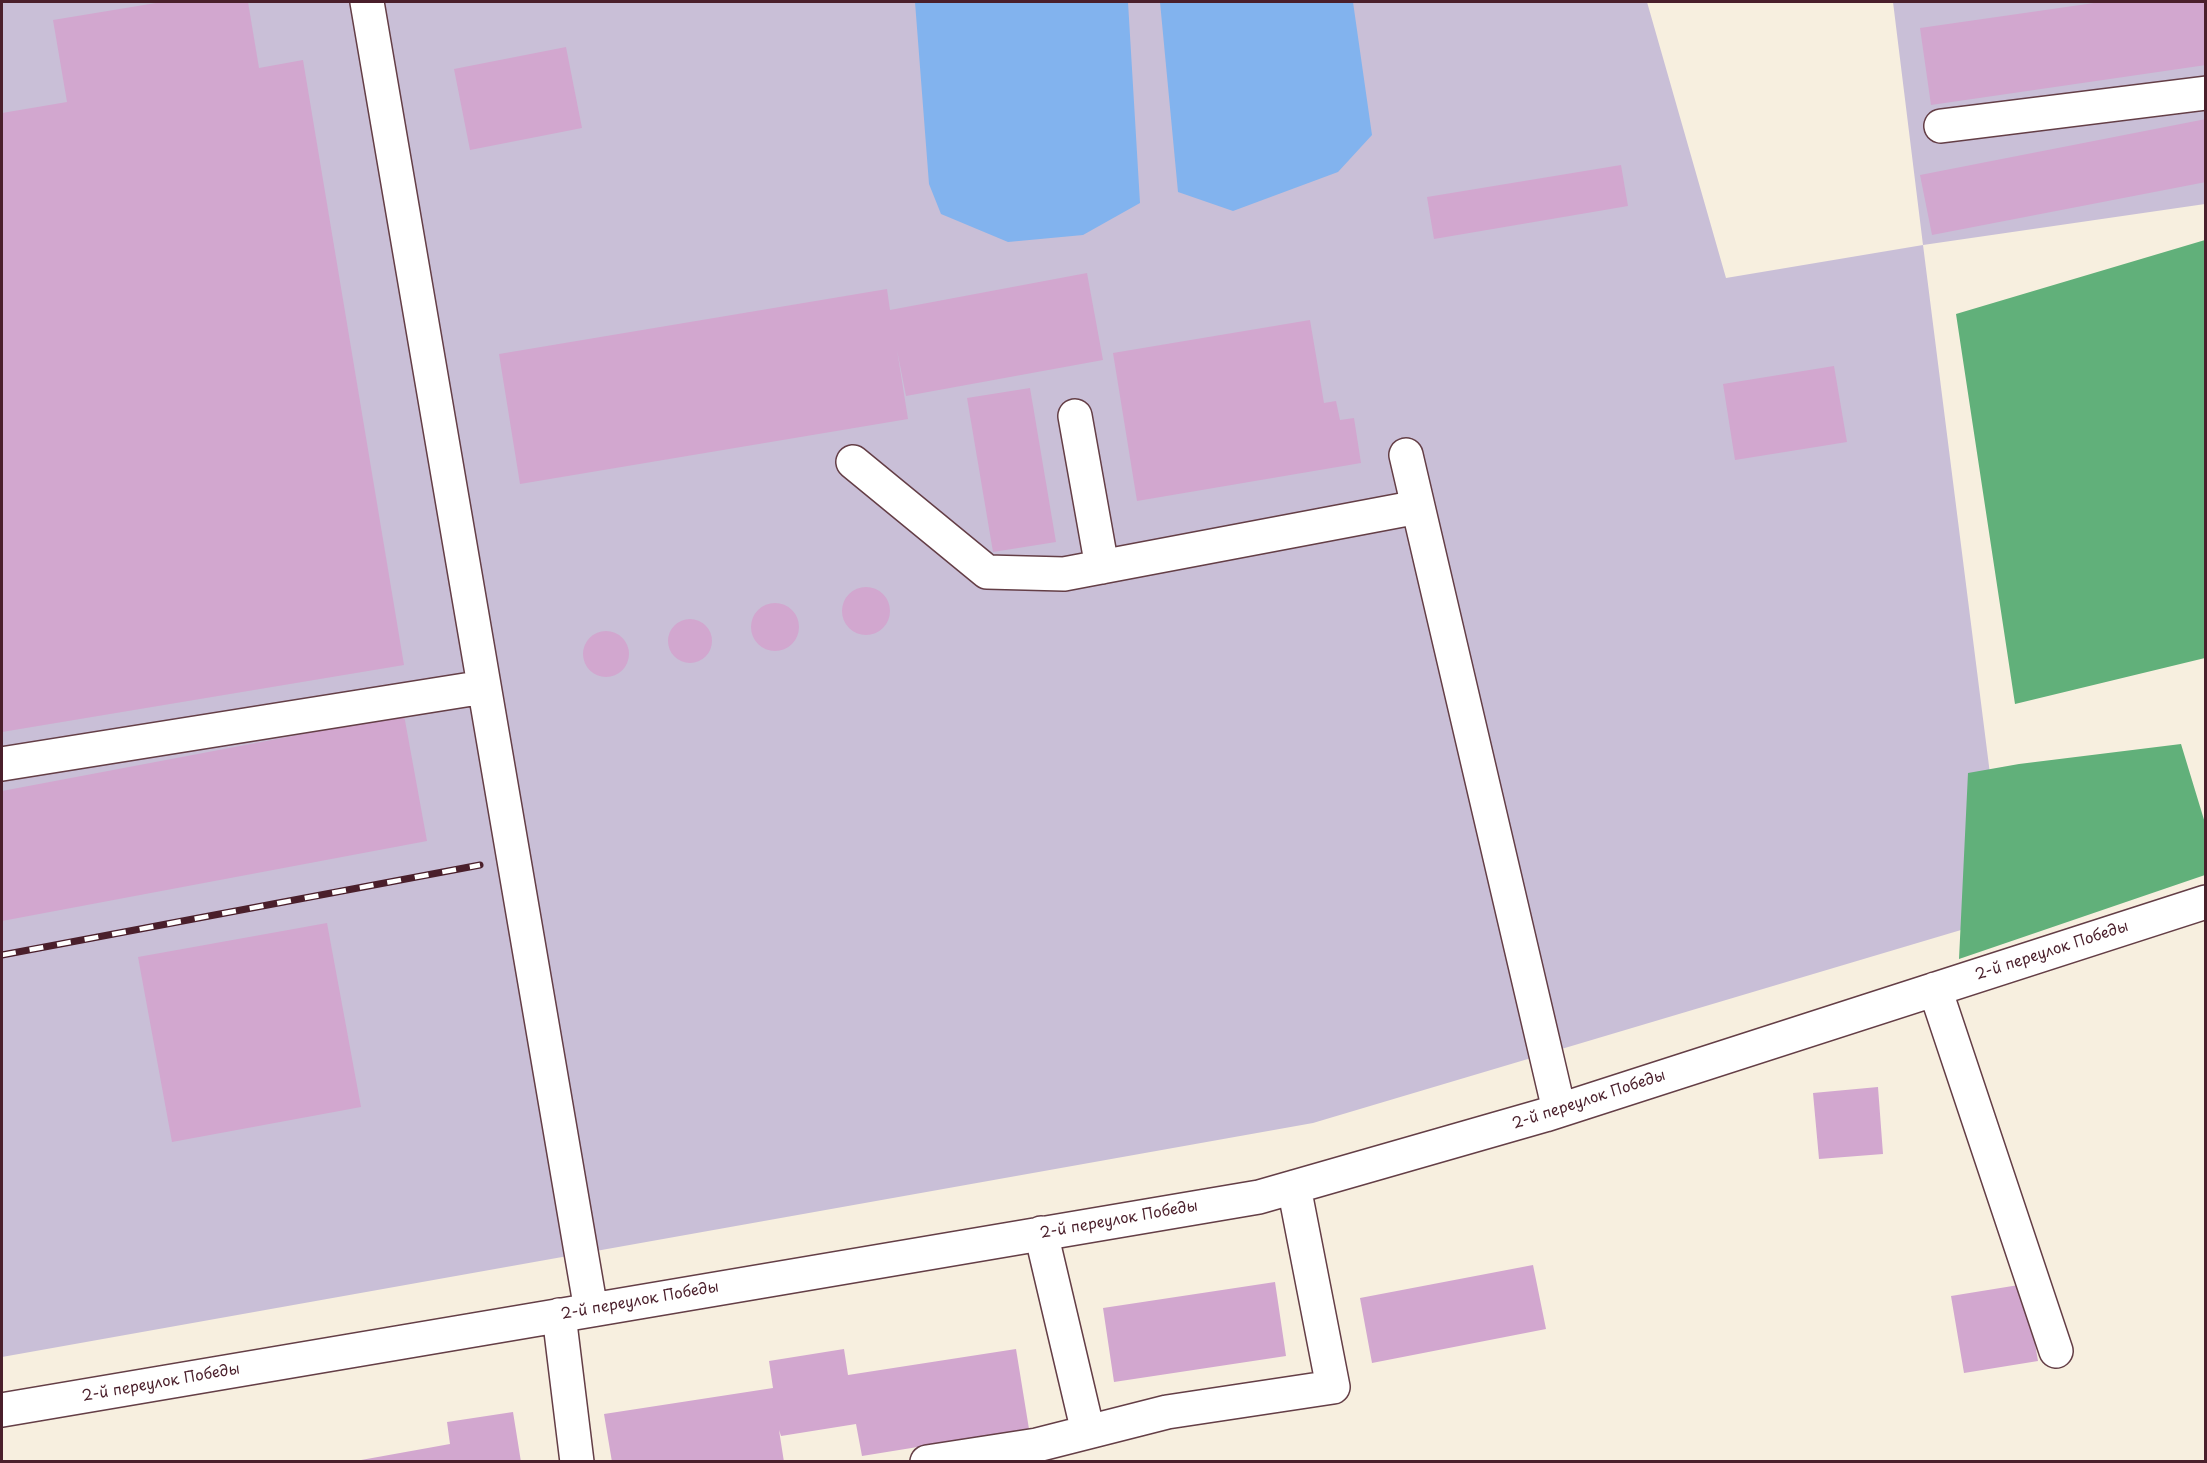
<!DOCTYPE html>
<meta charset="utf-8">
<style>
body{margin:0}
#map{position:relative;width:2207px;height:1463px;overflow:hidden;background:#f7efdf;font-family:"Playpen Sans",sans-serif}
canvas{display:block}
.frame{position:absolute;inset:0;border:3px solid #4a1f2b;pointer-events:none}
</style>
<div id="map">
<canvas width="2207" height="1463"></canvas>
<div class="frame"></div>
</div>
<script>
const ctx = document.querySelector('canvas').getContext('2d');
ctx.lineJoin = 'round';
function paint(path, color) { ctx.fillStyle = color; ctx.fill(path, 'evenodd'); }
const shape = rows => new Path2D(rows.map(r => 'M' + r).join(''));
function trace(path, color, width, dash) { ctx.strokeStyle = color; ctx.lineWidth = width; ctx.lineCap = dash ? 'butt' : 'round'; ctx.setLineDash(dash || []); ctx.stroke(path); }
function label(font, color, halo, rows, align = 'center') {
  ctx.font = font + ' "Playpen Sans",sans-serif'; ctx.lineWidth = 4.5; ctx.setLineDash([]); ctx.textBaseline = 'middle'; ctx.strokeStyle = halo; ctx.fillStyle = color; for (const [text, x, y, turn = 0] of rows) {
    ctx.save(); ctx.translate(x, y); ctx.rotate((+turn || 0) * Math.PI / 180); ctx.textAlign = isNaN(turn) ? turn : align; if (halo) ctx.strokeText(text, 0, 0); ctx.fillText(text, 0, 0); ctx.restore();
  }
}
paint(shape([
 [2,2,1647,2,1726,278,1923,245,1893,2,2205,2,2205,204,1923,245,2008,916,1313,1123,2,1357]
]), '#c9bfd7');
paint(shape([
 [2205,240,2205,658,2015,704,1956,314],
 [2181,744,2205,823,2205,875,1959,959,1968,773,2019,764]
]), '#61b07a');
paint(shape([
 [915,2,1128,2,1140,203,1083,235,1008,242,941,214,929,184],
 [1160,2,1353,2,1372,135,1338,172,1233,211,1178,192]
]), '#82b3ee');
paint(shape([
 [162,2,248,2,259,68,303,60,404,665,2,732,2,113,67,102,53,20],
 [2101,2,2206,2,2206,65,1931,105,1920,28],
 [566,47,582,128,470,150,454,69],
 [2206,119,2206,182,1932,235,1920,175],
 [1621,165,1628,206,1434,239,1427,197],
 [1087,273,1103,360,906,396,897,350,908,419,520,484,499,354,887,289,890,310],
 [1310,320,1324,403,1336,401,1340,420,1354,418,1361,463,1137,501,1113,353],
 [1834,366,1847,442,1735,460,1723,384],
 [1030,388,1056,542,993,552,967,398],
 '842 611a24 24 0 1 1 48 0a24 24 0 1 1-48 0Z',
 '751 627a24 24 0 1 1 48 0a24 24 0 1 1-48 0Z',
 '668 641a22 22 0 1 1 44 0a22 22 0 1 1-44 0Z',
 '583 654a23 23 0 1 1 46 0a23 23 0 1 1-46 0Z',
 [404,715,427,841,2,921,2,791],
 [327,923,361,1107,172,1142,138,957],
 [1878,1087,1883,1154,1819,1159,1813,1093],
 [1533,1265,1546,1329,1372,1363,1360,1298],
 [1275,1282,1286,1356,1114,1382,1103,1308],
 [2025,1284,2038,1361,1964,1373,1951,1296],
 [844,1349,848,1375,1016,1349,1029,1429,862,1456,856,1424,781,1436,779,1430,784,1462,612,1462,604,1414,773,1388,769,1361],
 [513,1412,521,1462,350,1462,450,1444,447,1422]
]), '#d2a7cf');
const minor = shape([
 [367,2,591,1310],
 [1941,126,2206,93],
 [1075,416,1102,567],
 [1406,455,1559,1110],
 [853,462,987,572,1064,574,1418,507],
 [2,764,484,687],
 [1935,989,2056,1351],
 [1041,1233,1088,1432],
 [559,1315,577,1462],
 [2,1410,1259,1197,1545,1115,2206,902],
 [927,1462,1037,1445,1167,1412,1333,1387,1294,1187]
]);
trace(minor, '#643e46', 36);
trace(minor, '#fff', 33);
const rail = shape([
 [2,955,480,865]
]);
trace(rail, '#4a1f2b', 7);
trace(rail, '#fff', 4.5, [14]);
label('15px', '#4a1f2b', '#fff', [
 ["2-й переулок Победы",2052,951,-18],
 ["2-й переулок Победы",1589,1100,-18],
 ["2-й переулок Победы",1119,1220,-10],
 ["2-й переулок Победы",640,1301,-10],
 ["2-й переулок Победы",161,1383,-10]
]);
</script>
